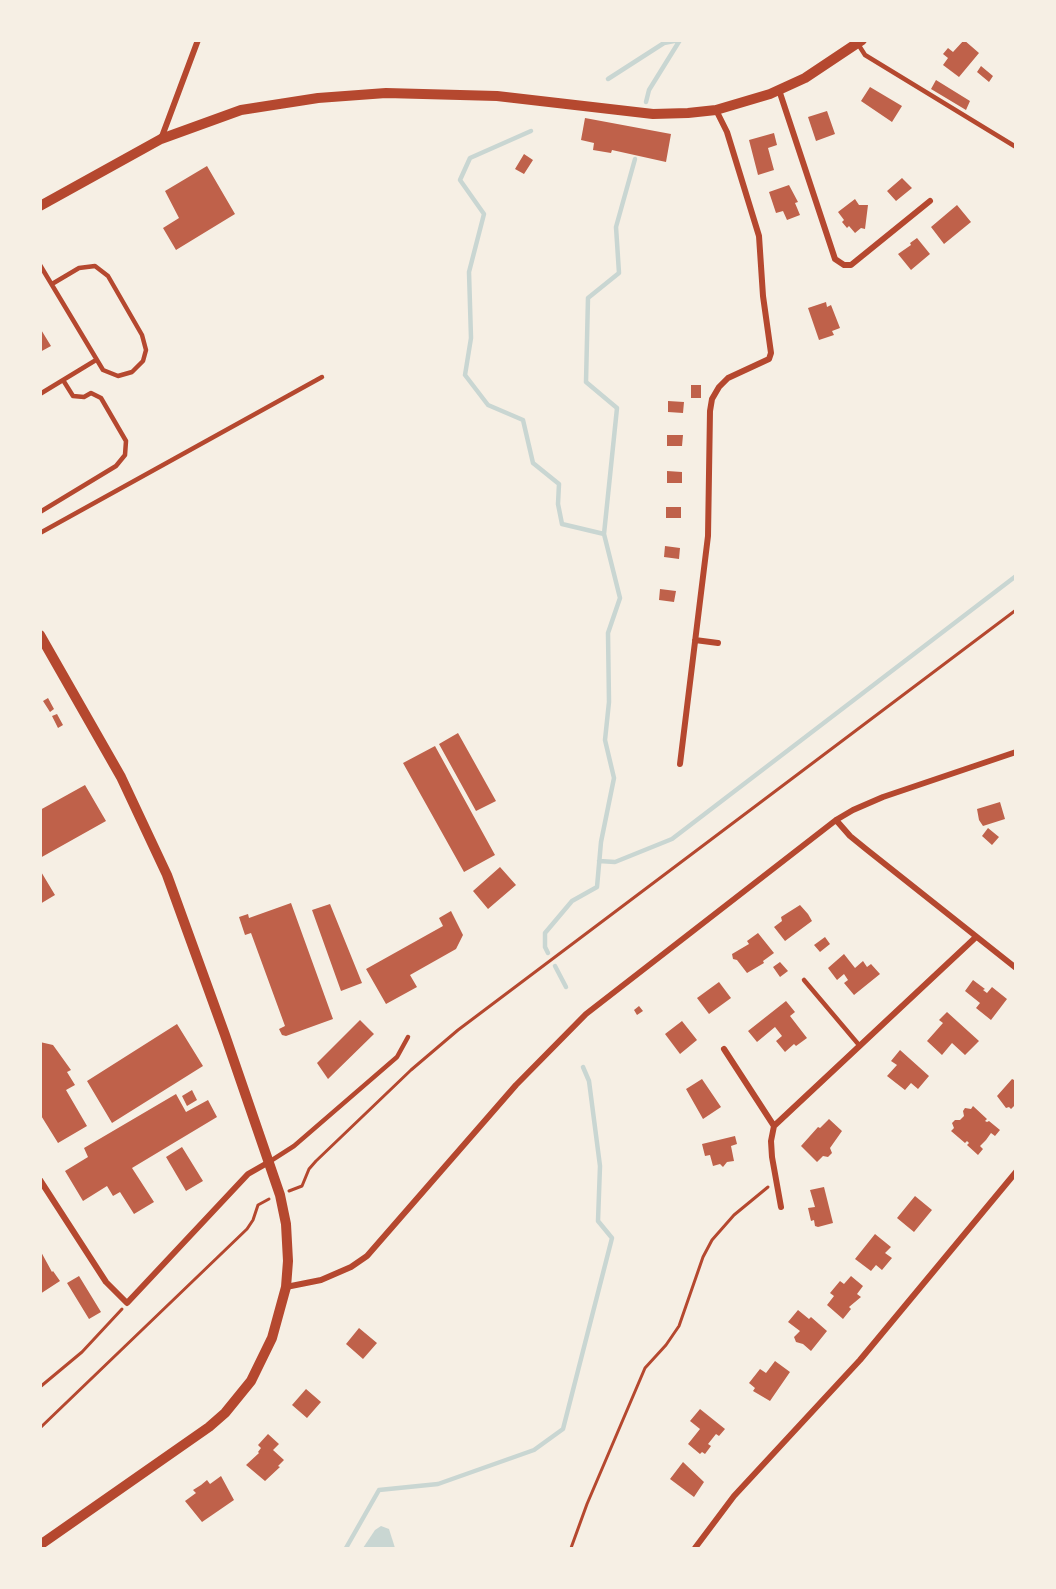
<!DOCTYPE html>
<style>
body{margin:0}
#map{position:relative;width:1056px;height:1589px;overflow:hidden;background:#f6efe4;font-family:"Roboto Condensed",sans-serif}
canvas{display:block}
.frame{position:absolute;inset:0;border:42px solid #f6efe4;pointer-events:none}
</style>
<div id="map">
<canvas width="1056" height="1589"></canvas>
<div class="frame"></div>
</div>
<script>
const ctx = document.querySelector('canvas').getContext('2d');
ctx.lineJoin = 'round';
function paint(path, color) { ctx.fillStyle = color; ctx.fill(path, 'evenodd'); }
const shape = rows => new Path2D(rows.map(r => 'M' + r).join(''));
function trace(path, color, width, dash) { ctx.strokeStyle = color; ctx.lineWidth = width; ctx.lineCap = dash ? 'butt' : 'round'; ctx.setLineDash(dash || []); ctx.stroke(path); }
paint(shape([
 [381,1526,389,1529,395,1548,363,1548,375,1530]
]), '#c9d6d2');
trace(shape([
 [608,79,664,43,679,40],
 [646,102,649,90,680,40],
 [531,131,470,158,460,180,484,214,469,272,471,338,465,375,488,405,523,420,533,463,559,484,558,504,562,524,604,534,620,598,608,633,609,702,605,740,614,778,601,842,597,887,572,901,545,933,545,947,548,953],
 [604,534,617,408,586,382,588,298,619,273,616,227,635,159],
 [599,861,615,862,672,839,1016,576],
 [555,966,566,987],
 [346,1548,379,1490,438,1484,534,1450,563,1429,612,1238,598,1221,600,1166,589,1081,583,1067]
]), '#c9d6d2', 4.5);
paint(shape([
 [964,40,979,53,959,77,943,65,948,58,943,54,948,48,953,52],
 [981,66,993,76,989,82,977,72],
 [936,80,970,101,966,110,931,89],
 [870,87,902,106,892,122,861,101],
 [827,111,835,134,816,141,808,117],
 [585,118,671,134,666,162,612,150,611,153,593,150,594,143,581,140],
 [774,133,777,145,768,148,774,170,758,175,749,140],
 [524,154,533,160,524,174,515,169],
 [207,166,235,214,176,250,163,228,179,218,165,191],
 [902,178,912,188,896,201,887,191],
 [789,185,798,202,795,203,800,215,787,220,783,211,776,213,769,192],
 [855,199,859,205,868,205,865,229,861,228,855,233,849,226,847,228,842,222,844,220,838,212],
 [957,205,971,222,944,244,931,227],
 [917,238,930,254,911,270,898,254,911,245,910,243],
 [826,302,827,307,831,305,840,328,832,331,834,335,819,340,808,308],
 [40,328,51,346,40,352],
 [691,385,701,385,701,398,691,398],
 [668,401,684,402,683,413,668,412],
 [667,435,683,435,682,446,667,446],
 [667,471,682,472,682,483,667,483],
 [666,507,681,507,681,518,666,518],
 [665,546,680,548,679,559,664,557],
 [660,589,676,591,674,602,659,600],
 [48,698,54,709,50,712,43,701],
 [57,714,63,725,58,728,52,716],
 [458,733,496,801,476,811,439,744],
 [435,746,495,855,464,872,403,763],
 [85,785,106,821,40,858,40,810],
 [1000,802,1005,819,983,826,979,820,977,809],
 [988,828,999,837,992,845,982,836],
 [500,867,516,885,488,909,473,891],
 [40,870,55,895,40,904],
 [291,903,333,1019,286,1036,282,1035,279,1029,285,1026,251,933,245,935,239,917,248,914,249,918],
 [330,904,362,983,341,991,312,910],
 [800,905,808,914,812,921,785,941,774,927,782,921,781,917],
 [451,911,463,935,456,949,410,975,417,987,386,1004,366,969,443,926,439,918],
 [758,933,774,953,763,961,764,963,747,973,737,960,733,959,732,954,749,944,747,941],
 [825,937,830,944,820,952,814,945],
 [844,954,855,968,863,961,867,967,871,964,880,974,854,995,844,983,848,980,844,974,837,980,828,968],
 [780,962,788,971,780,977,773,967],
 [973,980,985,989,983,990,987,993,992,987,1007,999,991,1020,976,1008,980,1003,965,991],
 [719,982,731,998,709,1014,697,998],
 [786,1001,795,1012,790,1016,807,1038,796,1046,794,1044,785,1052,776,1041,782,1036,775,1027,757,1042,748,1031],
 [639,1006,643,1011,637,1015,634,1010],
 [947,1012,979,1041,965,1055,952,1043,942,1055,927,1041,943,1023,939,1020],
 [360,1020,374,1034,328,1079,317,1063],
 [682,1021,697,1040,680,1054,665,1034],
 [177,1024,203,1066,112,1123,87,1081],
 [40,1042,53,1045,71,1070,67,1072,75,1085,66,1090,87,1126,58,1143,40,1114],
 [900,1050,929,1076,918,1089,911,1083,905,1090,887,1076,897,1065,891,1061],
 [1016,1078,1016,1104,1011,1109,1009,1107,1006,1108,997,1096,1012,1079,1014,1080],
 [702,1079,721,1107,703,1119,686,1089],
 [192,1090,197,1100,187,1106,182,1096],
 [176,1094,186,1112,208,1100,217,1117,132,1168,154,1202,134,1214,120,1192,113,1196,107,1186,83,1201,65,1171,88,1157,84,1148],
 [973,1106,987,1119,985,1121,987,1122,989,1121,1000,1130,995,1136,991,1133,986,1140,980,1146,983,1149,978,1155,967,1145,969,1143,967,1141,965,1143,951,1131,954,1128,952,1123,955,1120,960,1120,964,1116,963,1111,965,1108,971,1109],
 [829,1119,842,1131,830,1148,832,1153,828,1157,823,1156,817,1162,801,1146,818,1127,820,1128],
 [735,1136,737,1144,731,1146,734,1161,727,1162,723,1167,720,1164,713,1166,710,1155,705,1156,702,1144],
 [182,1147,203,1181,186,1191,166,1157],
 [824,1187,833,1223,818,1227,815,1226,814,1220,811,1221,808,1208,815,1207,810,1190],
 [915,1196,932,1210,914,1232,897,1218],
 [875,1234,891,1247,885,1253,892,1258,882,1270,876,1265,871,1271,855,1259],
 [40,1250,52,1272,53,1271,60,1281,40,1294],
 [79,1276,101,1312,89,1319,67,1283],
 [851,1276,863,1286,857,1294,861,1297,849,1307,851,1309,843,1319,827,1305,834,1296,830,1293,840,1281,844,1284],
 [798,1310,809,1319,811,1317,827,1331,811,1351,803,1344,796,1342,794,1337,800,1331,788,1322],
 [359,1328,377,1343,363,1359,346,1344],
 [775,1361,790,1372,770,1401,753,1391,755,1388,749,1383,760,1369,766,1373],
 [306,1389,321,1402,307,1418,292,1405],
 [700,1409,725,1429,719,1436,716,1434,708,1444,711,1446,705,1454,702,1452,700,1454,688,1444,700,1429,690,1421],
 [268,1434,279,1444,273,1450,284,1460,278,1466,280,1467,265,1481,246,1465,259,1453,258,1452,261,1448,258,1445],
 [683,1462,704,1482,694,1497,670,1479],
 [221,1476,234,1500,202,1522,185,1501,196,1493,193,1490,201,1485,207,1480,210,1484]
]), '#bf614a');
trace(shape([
 [289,1191,302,1186,309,1169,316,1161,411,1070,458,1030,1016,610],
 [40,1387,82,1352,122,1309],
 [40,1428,247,1229,253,1220,258,1205,269,1199],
 [571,1548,587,1504,645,1368,666,1345,679,1326,703,1257,712,1240,734,1215,768,1187]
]), '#b5482f', 3);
trace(shape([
 [858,44,865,55,1016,147],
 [40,265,103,370,118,376,132,372,143,361,146,350,142,335,108,276,95,266,79,268,52,284],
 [40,394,96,360],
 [40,512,116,466,125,455,126,441,101,398,91,393,84,397,73,396,63,380],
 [40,533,322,377],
 [804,980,859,1045],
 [269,1162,294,1146,397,1057,408,1037]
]), '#b5482f', 4.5);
trace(shape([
 [779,90,835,259,844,265,851,265,930,201],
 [161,139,198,40],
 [695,640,718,643],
 [680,764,708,536,710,411,712,399,719,387,728,378,769,359,771,353,763,296,759,236,727,132,716,110],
 [836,820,850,836,866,849,1016,968],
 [724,1049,774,1126],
 [40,1180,106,1282,127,1303,248,1174,269,1162],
 [781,1207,772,1157,771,1141,774,1126,976,937],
 [286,1287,321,1280,351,1267,367,1256,516,1085,586,1014,836,820,853,810,883,797,1016,752],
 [695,1548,734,1496,860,1360,1016,1172]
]), '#b5482f', 6);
trace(shape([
 [40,206,161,139,241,110,318,98,386,93,497,96,653,114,688,113,716,110,770,94,805,78,862,40],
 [40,635,121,777,167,875,225,1035,280,1195,286,1224,288,1261,286,1287,272,1338,251,1381,225,1413,209,1427,40,1545]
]), '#b5482f', 10);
</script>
